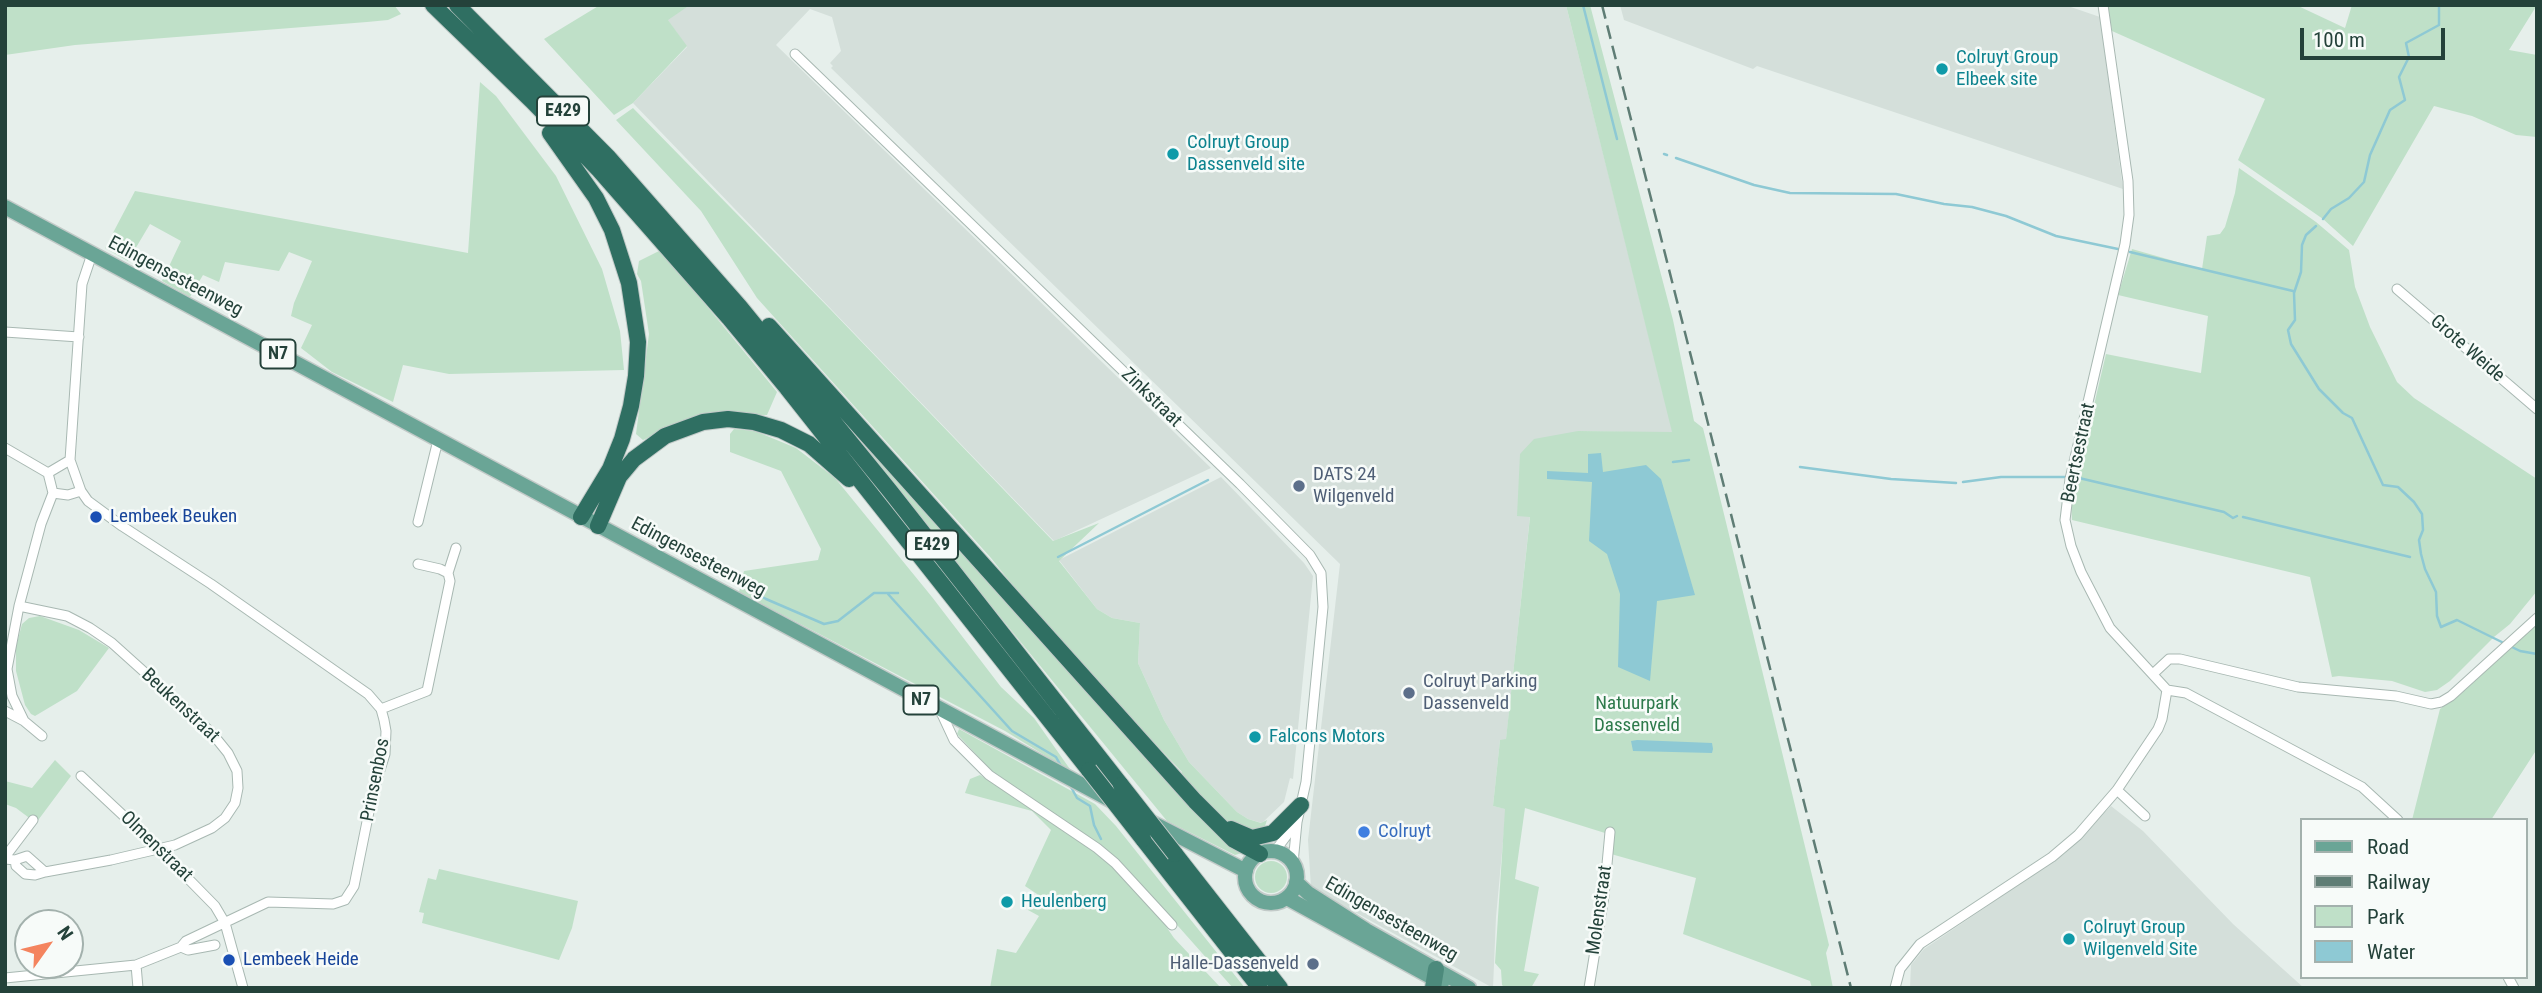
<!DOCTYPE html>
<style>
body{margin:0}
#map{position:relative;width:2542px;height:993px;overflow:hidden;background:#e6efeb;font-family:"Roboto Condensed",sans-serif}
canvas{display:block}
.frame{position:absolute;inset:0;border:7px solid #24423a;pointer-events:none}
.legend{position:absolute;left:2300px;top:818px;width:228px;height:161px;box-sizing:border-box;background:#f7fbf9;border:2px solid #a3b1ad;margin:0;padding:9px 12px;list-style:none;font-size:21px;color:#24423a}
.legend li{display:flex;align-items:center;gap:14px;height:35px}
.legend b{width:35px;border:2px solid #a3b1ad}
.north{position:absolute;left:14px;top:909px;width:70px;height:70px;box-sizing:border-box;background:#f7fbf9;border:2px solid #a3b1ad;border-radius:50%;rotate:56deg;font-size:19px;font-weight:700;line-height:28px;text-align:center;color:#24423a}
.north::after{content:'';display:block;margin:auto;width:24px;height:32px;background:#f4845f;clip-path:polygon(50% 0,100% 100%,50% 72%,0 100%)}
.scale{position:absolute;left:2300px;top:28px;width:145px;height:32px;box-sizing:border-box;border:4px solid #24423a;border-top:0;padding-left:9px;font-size:21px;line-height:24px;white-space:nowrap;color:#24423a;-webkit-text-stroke:5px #f7fbf9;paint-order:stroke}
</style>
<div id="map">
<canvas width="2542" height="993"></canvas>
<div class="frame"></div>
<ul class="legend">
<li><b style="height:9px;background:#6aa596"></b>Road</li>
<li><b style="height:9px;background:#5f7d75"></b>Railway</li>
<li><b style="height:19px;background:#bfe0c8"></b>Park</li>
<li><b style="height:19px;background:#8ec9d4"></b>Water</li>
</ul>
<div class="north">N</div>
<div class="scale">100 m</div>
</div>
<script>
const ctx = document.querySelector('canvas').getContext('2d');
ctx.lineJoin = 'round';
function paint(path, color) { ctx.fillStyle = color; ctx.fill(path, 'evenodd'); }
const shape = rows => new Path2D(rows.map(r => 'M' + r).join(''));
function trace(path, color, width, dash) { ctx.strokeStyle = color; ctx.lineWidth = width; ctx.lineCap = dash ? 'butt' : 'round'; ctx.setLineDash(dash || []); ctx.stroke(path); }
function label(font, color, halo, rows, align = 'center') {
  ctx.font = font + ' "Roboto Condensed",sans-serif'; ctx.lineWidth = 5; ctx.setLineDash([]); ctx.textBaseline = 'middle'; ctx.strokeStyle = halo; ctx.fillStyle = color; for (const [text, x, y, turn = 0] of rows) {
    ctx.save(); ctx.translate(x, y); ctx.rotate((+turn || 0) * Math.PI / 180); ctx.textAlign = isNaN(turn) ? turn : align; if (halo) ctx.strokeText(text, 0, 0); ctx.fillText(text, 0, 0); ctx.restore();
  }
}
paint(shape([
 [690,5,1566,5,1673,433,1578,431,1517,515,1530,516,1506,740,1500,740,1493,806,1506,809,1496,917,1493,988,1311,888,1308,840,1340,564,831,68,833,66,830,63,841,51,832,17,810,9,776,45,1211,468,1054,541,633,103,687,47,667,19],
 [1620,5,2065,5,2100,17,2123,189,1757,66,1753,69,1624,20],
 [1221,477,1304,563,1313,576,1293,779,1290,778,1284,802,1262,823,1248,819,1237,812,1189,762,1164,720,1138,663,1140,623,1112,618,1097,609,1059,560],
 [2111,806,2143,831,2233,924,2304,988,1910,988,1911,965,1924,949,2064,854]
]), '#d4dfda');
paint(shape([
 [5,5,394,5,401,14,388,20,367,22,75,45,5,55],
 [600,5,690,5,668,20,687,46,633,103,614,115,544,39],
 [1566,5,1590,5,1673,320,1694,421,1703,428,1829,945,1826,953,1833,988,1812,988,1810,981,1683,934,1696,878,1611,854,1605,833,1525,808,1515,879,1539,887,1524,971,1539,974,1531,988,1505,988,1502,985,1501,970,1495,963,1505,809,1493,806,1500,740,1506,739,1530,517,1517,516,1520,454,1534,439,1578,431,1672,432],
 [2107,5,2296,5,2345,28,2352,5,2537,5,2509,50,2537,55,2537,137,2516,135,2472,116,2434,106,2353,246,2323,219,2238,160,2265,99,2112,31],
 [480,82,496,96,556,176,602,269,620,331,624,370,449,374,403,365,393,402,332,372,301,348,312,325,291,316,294,303,312,261,289,252,279,271,225,262,219,282,203,275,190,297,162,281,181,241,150,224,128,261,105,248,135,191,468,253],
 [633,108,831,310,1053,541,1099,523,1059,561,1097,609,1112,618,1140,623,1138,663,1164,720,1189,762,1237,812,1248,819,1261,823,1267,820,1264,829,1246,833,1226,821,1206,803,1181,774,1182,772,1054,637,991,558,757,298,701,211,616,120],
 [2239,168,2316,222,2349,250,2355,287,2370,327,2397,382,2414,398,2537,479,2537,591,2510,624,2494,637,2450,681,2437,690,2425,692,2392,681,2339,676,2332,677,2310,577,2072,520,2071,503,2106,354,2201,373,2208,316,2118,295,2132,249,2202,269,2207,236,2220,234,2225,227,2235,193],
 [661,250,777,392,767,415,701,414,643,440,636,434,649,334,641,281,637,274,639,261],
 [843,420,1178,795,1245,852,1235,855,1167,821,840,421],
 [734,429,755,431,796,448,835,478,932,597,1001,687,1034,718,1072,772,1005,731,739,592,744,571,818,560,821,549,781,471,730,452,730,434],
 [40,616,79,630,109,648,77,691,35,716,31,714,25,705,16,671,16,647,22,624,29,618],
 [2537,624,2537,749,2491,820,2412,820,2440,709,2461,694],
 [959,729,1095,804,1116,826,1245,988,1233,988,1123,864,1174,938,1221,988,990,988,997,949,1016,953,1039,916,1028,910,1037,894,1025,886,1051,830,1032,811,965,793,970,779,980,775,1019,800,957,734],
 [55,760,71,776,36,823,16,808,5,804,5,781,32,788],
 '1255 877a16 16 0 1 1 32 0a16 16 0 1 1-32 0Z',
 [439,869,578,901,572,928,559,960,422,923,424,913,419,912,428,878,436,880]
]), '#bfe0c8');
paint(shape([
 [1601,453,1603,472,1646,465,1661,479,1695,595,1657,601,1650,681,1618,667,1620,594,1607,554,1589,541,1592,482,1547,479,1547,471,1588,473,1588,454],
 [1637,740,1712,743,1713,749,1712,753,1633,751,1631,741]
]), '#8ec9d4');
trace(shape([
 [1583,5,1617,139],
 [1664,154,1667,155],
 [1676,158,1754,185,1790,193,1896,194,1944,204,1972,207,2006,216,2056,236,2118,249],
 [2323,219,2331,209,2349,198,2364,182,2370,155,2390,110,2405,100,2399,77,2409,57,2406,43,2439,25,2439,5],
 [2316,226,2306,235,2302,245,2301,272,2294,293,2295,320,2288,330,2291,344,2319,389,2343,413,2352,418,2383,485,2398,487,2414,502,2422,514,2423,530,2419,540,2421,554,2425,569,2436,592,2437,616,2441,627,2457,620,2520,651,2537,654],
 [2130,252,2293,291],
 [1673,462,1689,460],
 [1800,467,1891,479,1956,483],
 [2079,478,2224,512,2233,518,2237,516],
 [1963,482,2001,477,2066,477],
 [2243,517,2410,557],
 [1058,557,1208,480],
 [747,588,766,599,824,624,838,621,874,593,898,593],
 [888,594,1012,731,1056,757,1062,768],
 [1071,787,1077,798,1090,806,1094,825,1101,839]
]), '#8ec9d4', 2.5);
const minor = shape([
 [2103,5,2128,181,2129,215,2125,244,2070,479,2065,520,2071,546,2081,572,2110,628,2167,690,2186,693,2362,787,2398,820],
 [795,54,1240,484,1310,555,1321,573,1323,607,1306,782,1297,822,1293,863],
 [2397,289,2537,409],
 [5,332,79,337],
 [5,448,48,473],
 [48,473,70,460],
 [48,473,53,493],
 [53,493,68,495,81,491],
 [418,522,438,440],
 [448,573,456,548],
 [2154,673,2169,659,2180,659,2298,687,2396,696,2431,704,2441,702,2451,696,2537,618],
 [381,709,427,691,450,581,448,573,440,569,418,564],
 [940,710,954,740,989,775,1097,848,1115,863,1172,925],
 [5,711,24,721],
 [42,736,24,721,12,696,7,669,19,606,41,524,53,493],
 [81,776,158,848,215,906,225,923,243,988],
 [2117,790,2145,816],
 [1275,851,1296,823],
 [5,857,33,820],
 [5,859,15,860,27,856,45,872,111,860,175,845,212,828,225,818,235,803,238,788,237,771,228,753,211,732,112,643,90,628,67,616,19,606],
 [15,860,16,866,25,874,35,875,45,872],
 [181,947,188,950,215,945],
 [136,965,138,988],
 [2508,977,2514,988],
 [5,978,136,965,181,947,186,941,268,902,333,904,345,900,354,886,373,792,385,754,386,731,384,720,381,709,368,694,211,584,122,526,88,501,81,491,70,460,82,284,92,254],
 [1589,988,1604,896,1610,832],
 [1895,988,1900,969,1920,944,2052,857,2078,835,2117,790,2158,729,2162,719,2167,690]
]);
const primary = shape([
 [5,207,1114,802],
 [1151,822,1246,871],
 '1245 877a26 26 0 1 1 52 0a26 26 0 1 1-52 0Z',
 [1296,882,1308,893,1366,930,1469,988],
 [1287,898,1442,983]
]);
const trunk = shape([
 [1433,988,1436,969]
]);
const motorway = shape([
 [433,5,532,101,599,170,729,318,787,388,1089,770],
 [457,5,609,158,740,307,890,491,1121,785],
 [550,133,596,198,612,230,629,283,638,342,636,376,631,406,622,439,610,469,581,517],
 [769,326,1195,801,1234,840,1260,854],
 [598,526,619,477,634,459,665,436,703,422,728,419,754,422,781,430,809,444,849,479],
 [1231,829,1252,838,1273,833,1301,805],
 [1143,839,1260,988],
 [1175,854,1280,988]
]);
trace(minor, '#a8b8b2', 11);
trace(primary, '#c2cac8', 17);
trace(trunk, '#c2cac8', 18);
trace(motorway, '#c2cac8', 18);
trace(minor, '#fff', 9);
trace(primary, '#6aa596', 14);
trace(trunk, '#4c8a7c', 16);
trace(motorway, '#2f6f62', 16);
trace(shape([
 [1602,5,1851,988]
]), '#5f7d75', 2.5, [14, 7]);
const motorwayBridge = shape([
 [1089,770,1143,839],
 [1121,785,1175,854]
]);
trace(motorwayBridge, '#c2cac8', 18, []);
trace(motorwayBridge, '#2f6f62', 16);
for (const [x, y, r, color] of [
 [1942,69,7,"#0f9aa8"],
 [1173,154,7,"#0f9aa8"],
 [1299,486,7,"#5c6f8a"],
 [96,517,7,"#1a4fb4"],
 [1409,693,7,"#5c6f8a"],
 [1255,737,7,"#0f9aa8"],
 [1364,832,7,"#3f7fe0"],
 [1007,902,7,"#0f9aa8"],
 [2069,939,7,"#0f9aa8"],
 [229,960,7,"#1a4fb4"],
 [1313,964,7,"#5c6f8a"]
]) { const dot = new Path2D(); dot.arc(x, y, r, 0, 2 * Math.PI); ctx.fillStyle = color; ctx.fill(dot); trace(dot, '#f7fbf9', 2.5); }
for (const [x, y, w] of [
 [563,111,52],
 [278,354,35],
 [932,545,52],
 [921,700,35]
]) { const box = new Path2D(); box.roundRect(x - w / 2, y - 14.5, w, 29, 5); ctx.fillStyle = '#f7fbf9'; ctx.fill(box); trace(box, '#24423a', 2); }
label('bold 18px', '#24423a', null, [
 ["E429",563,111],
 ["N7",278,354],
 ["E429",932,545],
 ["N7",921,700]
]);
label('19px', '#0d838f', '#f7fbf9', [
 ["Colruyt Group",1956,58],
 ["Elbeek site",1956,80],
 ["Colruyt Group",1187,143],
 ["Dassenveld site",1187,165],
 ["Falcons Motors",1269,737],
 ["Heulenberg",1021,902],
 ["Colruyt Group",2083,928],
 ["Wilgenveld Site",2083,950]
], 'left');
label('19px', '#24423a', '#f7fbf9', [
 ["Edingensesteenweg",175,277,28],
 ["Grote Weide",2467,349,41],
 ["Zinkstraat",1151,398,44],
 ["Beertsestraat",2079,453,-78],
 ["Edingensesteenweg",698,558,28],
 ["Beukenstraat",180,706,43],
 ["Prinsenbos",376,780,-79],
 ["Olmenstraat",156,847,44],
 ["Molenstraat",1600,910,-82],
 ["Edingensesteenweg",1391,920,30]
]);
label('19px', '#4e5e75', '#f7fbf9', [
 ["DATS 24",1313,475],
 ["Wilgenveld",1313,497],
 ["Colruyt Parking",1423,682],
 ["Dassenveld",1423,704],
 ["Halle-Dassenveld",1299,964,"right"]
], 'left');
label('19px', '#164399', '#f7fbf9', [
 ["Lembeek Beuken",110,517],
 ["Lembeek Heide",243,960]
], 'left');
label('19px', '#2d7a4b', '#f7fbf9', [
 ["Natuurpark",1637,704],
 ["Dassenveld",1637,726]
]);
label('19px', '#366cbe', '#f7fbf9', [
 ["Colruyt",1378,832]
], 'left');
</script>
